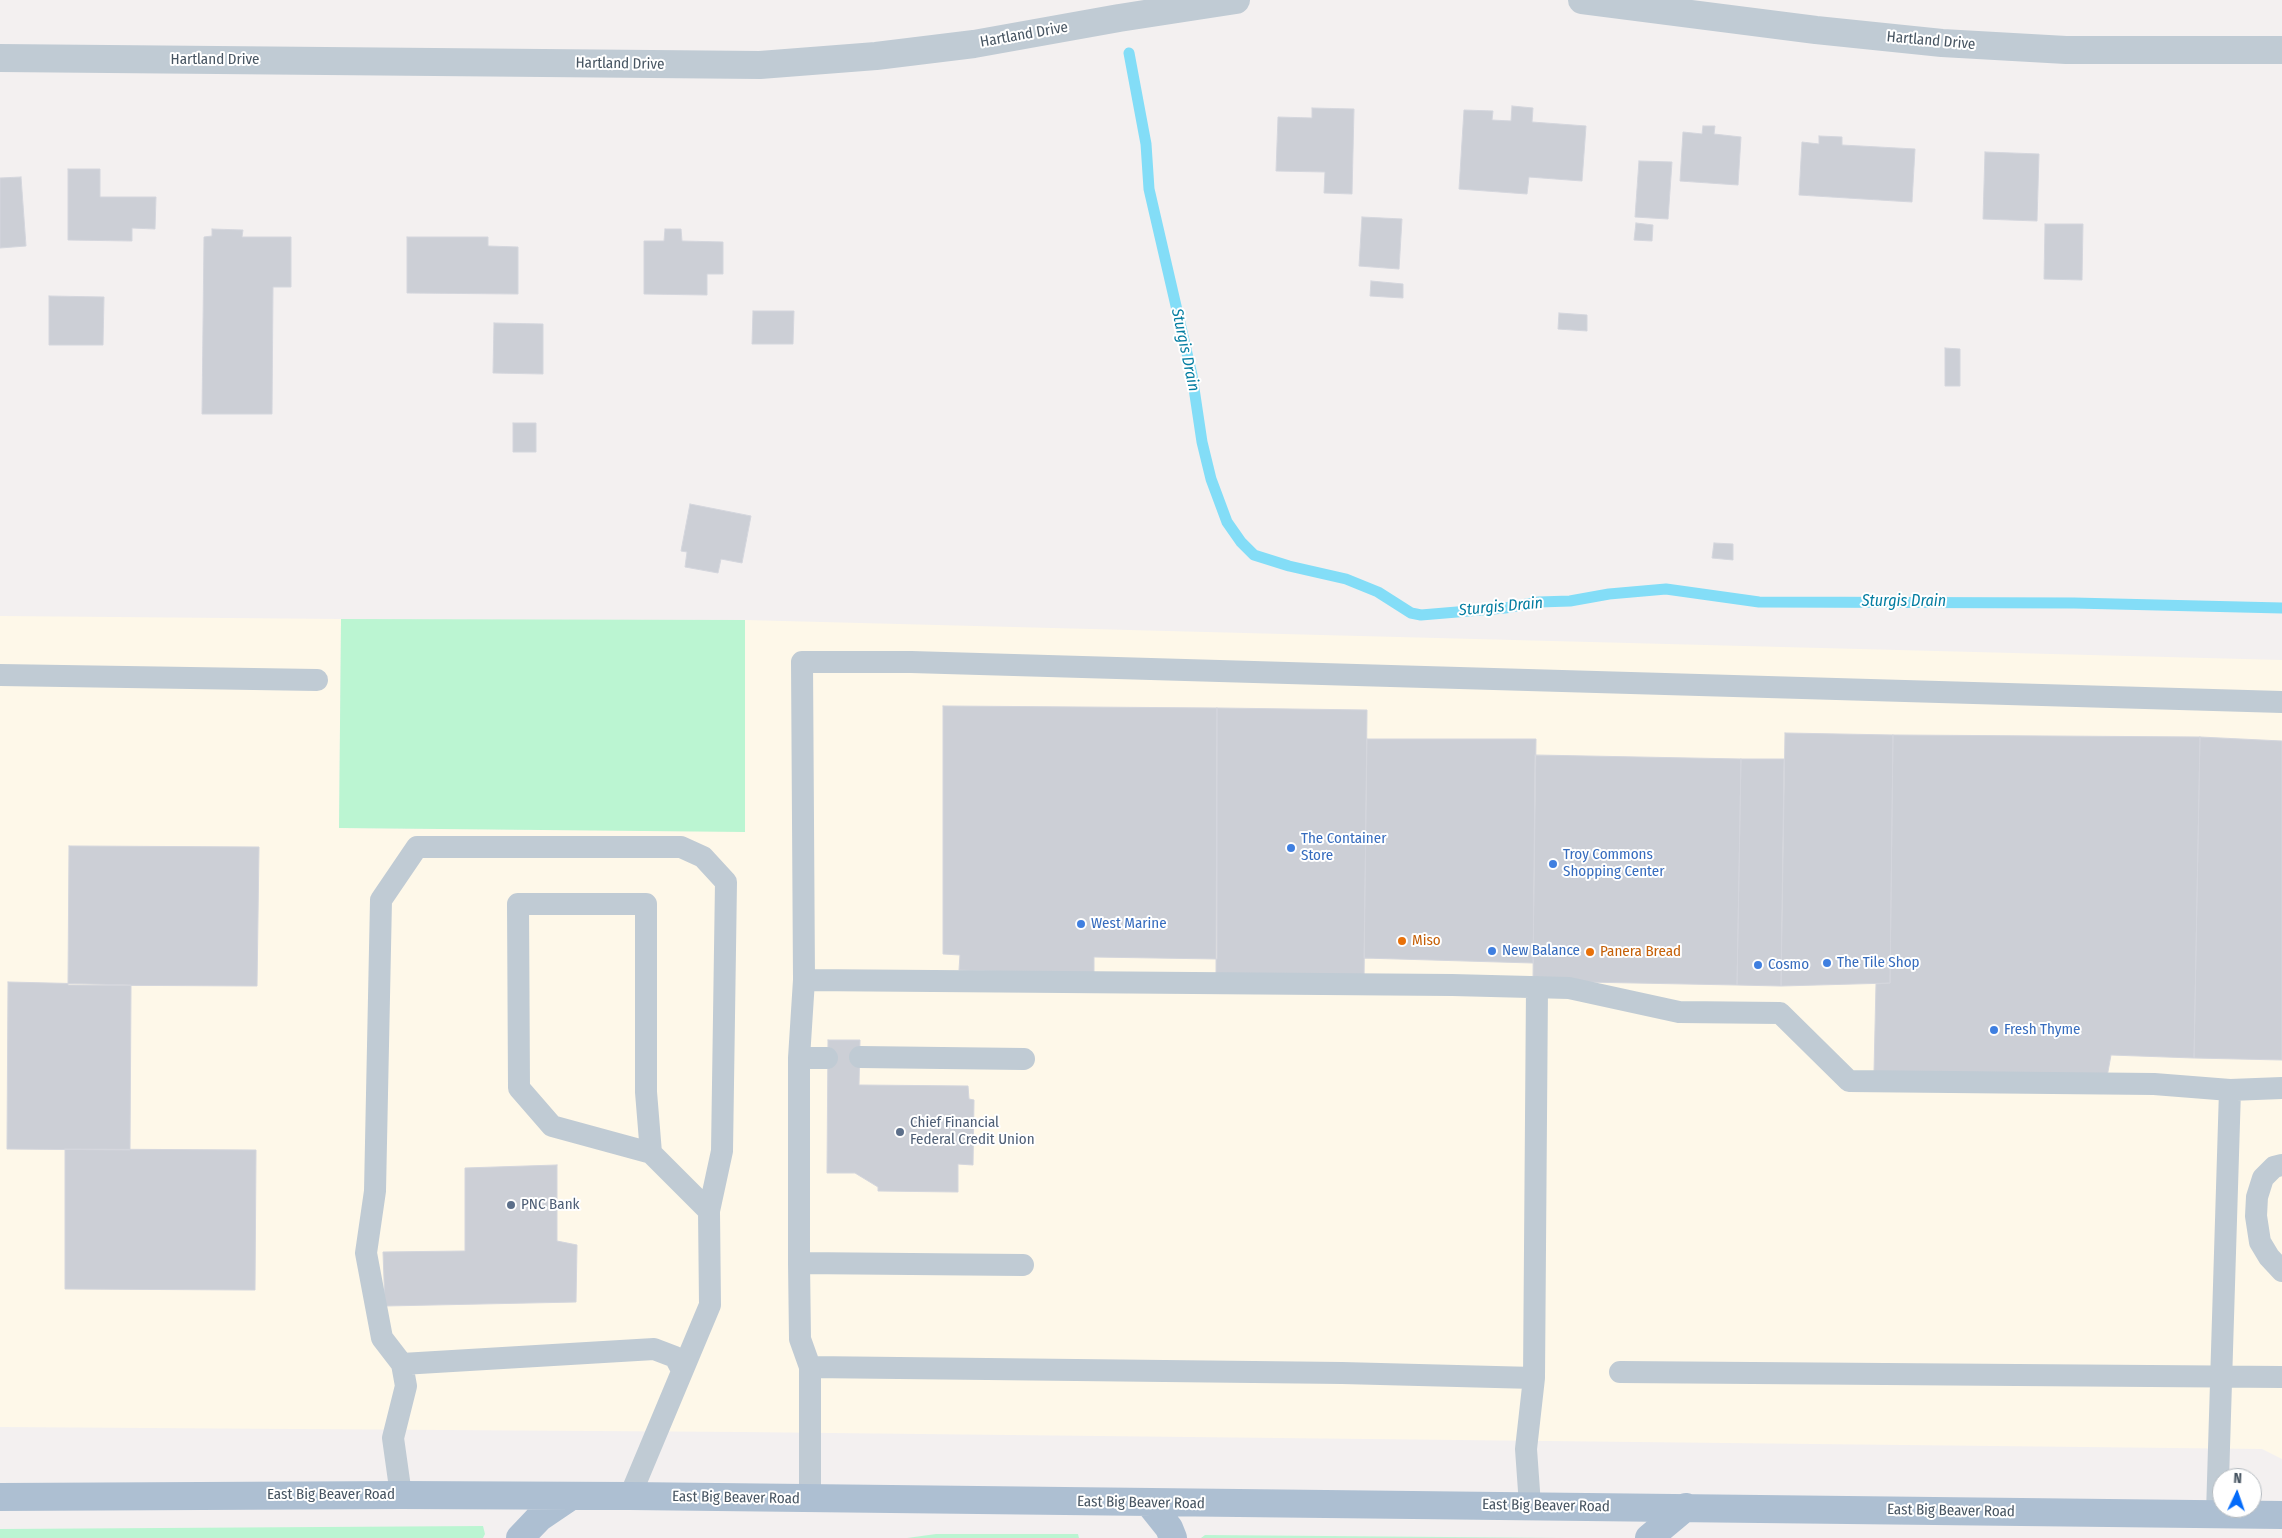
<!DOCTYPE html>
<style>
body{margin:0}
#map{position:relative;width:2282px;height:1538px;overflow:hidden;background:#f3f0f0;font-family:"Fira Sans Condensed",sans-serif}
canvas{display:block}
.north{position:absolute;left:2212px;top:1468px;width:50px;height:50px;box-sizing:border-box;background:#fff;border:1px solid #b5bbc0;border-radius:50%;rotate:3deg;font-size:14px;font-weight:700;line-height:20px;text-align:center;color:#465461}
.north::after{content:'';display:block;margin:auto;width:18px;height:22px;background:#036bfa;clip-path:polygon(50% 0,100% 100%,50% 72%,0 100%)}
</style>
<div id="map">
<canvas width="2282" height="1538"></canvas>
<div class="north">N</div>
</div>
<script>
const ctx = document.querySelector('canvas').getContext('2d');
ctx.lineJoin = 'round';
function paint(path, color) { ctx.fillStyle = color; ctx.fill(path, 'evenodd'); }
const shape = rows => new Path2D(rows.map(r => 'M' + r).join(''));
function trace(path, color, width, dash) { ctx.strokeStyle = color; ctx.lineWidth = width; ctx.lineCap = dash ? 'butt' : 'round'; ctx.setLineDash(dash || []); ctx.stroke(path); }
function label(font, color, halo, rows, align = 'center') {
  ctx.font = font + ' "Fira Sans Condensed",sans-serif'; ctx.lineWidth = 4; ctx.setLineDash([]); ctx.textBaseline = 'middle'; ctx.strokeStyle = halo; ctx.fillStyle = color; for (const [text, x, y, turn = 0] of rows) {
    ctx.save(); ctx.translate(x, y); ctx.rotate((+turn || 0) * Math.PI / 180); ctx.textAlign = isNaN(turn) ? turn : align; if (halo) ctx.strokeText(text, 0, 0); ctx.fillText(text, 0, 0); ctx.restore();
  }
}
paint(shape([
 [0,616,341,619,339,828,745,831,745,620,2282,660,2282,1459,2262,1449,742,1432,0,1427]
]), '#fef8e9');
paint(shape([
 [341,619,745,620,745,832,339,828],
 [483,1526,485,1534,483,1538,0,1538,0,1529],
 [936,1534,1078,1534,1079,1538,907,1538],
 [1205,1535,1566,1538,1201,1538]
]), '#bbf5d2');
trace(shape([
 [1129,53,1146,144,1149,189,1192,375,1202,442,1211,479,1227,522,1241,542,1254,555,1289,566,1346,579,1378,592,1411,613,1421,615,1505,608,1539,602,1570,601,1609,594,1666,589,1759,602,2074,603,2282,608]
]), '#83ddf7', 11);
const building = shape([
 [1512,106,1533,108,1532,122,1586,126,1582,181,1529,177,1527,194,1459,189,1464,110,1493,111,1492,120,1511,121,1512,106],
 [1312,108,1354,109,1352,194,1324,193,1325,172,1276,171,1278,117,1312,118,1312,108],
 [1703,126,1715,126,1714,134,1741,137,1738,185,1680,181,1683,132,1702,134,1703,126],
 [1819,136,1842,137,1842,145,1915,149,1912,202,1799,195,1802,142,1819,144,1819,136],
 [1985,152,2039,154,2037,221,1983,219,1985,152],
 [1639,161,1672,162,1668,219,1635,217,1639,161],
 [68,169,100,169,100,197,156,197,155,229,132,228,132,241,68,240,68,169],
 [21,177,26,246,0,248,0,178,21,177],
 [1362,217,1402,219,1399,269,1359,266,1362,217],
 [1636,223,1653,225,1652,241,1634,240,1636,223],
 [2045,224,2083,224,2082,280,2044,279,2045,224],
 [212,229,243,230,242,237,291,237,291,287,273,287,272,414,202,414,204,237,212,236,212,229],
 [665,229,681,229,682,241,723,242,723,274,707,274,707,295,644,294,644,241,664,241,665,229],
 [407,237,488,237,488,246,518,247,518,294,407,293,407,237],
 [1371,281,1403,284,1403,298,1370,296,1371,281],
 [49,296,104,297,103,345,49,345,49,296],
 [753,311,794,311,793,344,752,344,753,311],
 [1559,313,1587,315,1587,331,1558,329,1559,313],
 [494,323,543,324,543,374,493,373,494,323],
 [1945,348,1960,349,1960,386,1945,386,1945,348],
 [513,423,536,423,536,452,513,452,513,423],
 [690,504,751,516,742,563,721,559,718,573,685,567,687,552,681,551,690,504],
 [1714,543,1733,544,1733,560,1712,558,1714,543],
 [943,706,1217,708,1217,959,1094,957,1094,975,959,970,960,955,943,954,943,706],
 [1217,708,1367,710,1364,980,1216,977,1217,708],
 [1785,733,1893,735,1890,983,1781,986,1785,733],
 [1893,735,2200,737,2194,1058,2111,1055,2107,1077,1874,1072,1876,984,1890,983,1893,735],
 [2200,737,2282,741,2282,1060,2194,1058,2200,737],
 [1367,739,1536,739,1533,963,1364,958,1367,739],
 [1535,755,1741,759,1737,985,1533,981,1535,755],
 [1741,759,1784,759,1781,986,1737,985,1741,759],
 [69,846,259,847,257,986,68,985,69,846],
 [8,982,131,985,130,1150,7,1149,8,982],
 [828,1040,860,1040,859,1085,968,1086,969,1099,974,1100,973,1165,958,1164,958,1192,878,1191,878,1187,855,1173,827,1173,828,1040],
 [65,1149,256,1150,255,1290,65,1289,65,1149],
 [557,1165,557,1241,577,1245,576,1302,385,1306,383,1252,465,1251,465,1168,557,1165]
]);
paint(building, '#cccfd6');
trace(building, '#d4d6dd', 1);
trace(shape([
 [0,675,317,680],
 [804,980,1452,985,1569,988,1679,1012,1780,1013,1849,1081,2154,1084,2230,1090,2217,1513],
 [860,1057,1024,1059],
 [799,1058,827,1058],
 [2230,1090,2282,1088],
 [651,1153,552,1126,519,1088,518,904,646,904,646,1092,651,1153,709,1211],
 [2282,1165,2274,1167,2263,1178,2257,1197,2256,1216,2260,1242,2269,1257,2282,1271],
 [799,1263,1023,1265],
 [402,1364,654,1349,675,1357,682,1370],
 [810,1367,1342,1373,1534,1378],
 [1620,1372,2282,1377],
 [401,1495,393,1438,406,1386,402,1364,382,1338,366,1253,375,1191,381,900,417,847,681,847,703,857,726,882,722,1151,709,1211,710,1305,630,1496],
 [810,1498,810,1367,800,1339,799,1263,799,1058,804,980,802,662,911,662,2282,702],
 [1530,1505,1526,1449,1534,1378,1537,987]
]), '#c0cbd4', 22);
trace(shape([
 [1582,0,1816,30,1942,43,2066,50,2282,50],
 [0,58,760,65,876,56,974,44,1119,18,1236,0]
]), '#c0cbd4', 28);
trace(shape([
 [0,1497,401,1495,630,1496,2282,1515],
 [1149,1503,1169,1528,1173,1538],
 [520,1538,539,1518,570,1497],
 [1649,1538,1686,1507]
]), '#adbfd2', 28);
for (const [x, y, r, color] of [
 [1291,848,5,"#3f7fe0"],
 [1553,864,5,"#3f7fe0"],
 [1081,924,5,"#3f7fe0"],
 [1402,941,5,"#e8710a"],
 [1492,951,5,"#3f7fe0"],
 [1590,952,5,"#e8710a"],
 [1827,963,5,"#3f7fe0"],
 [1758,965,5,"#3f7fe0"],
 [1994,1030,5,"#3f7fe0"],
 [900,1132,5,"#5c6f8a"],
 [511,1205,5,"#5c6f8a"]
]) { const dot = new Path2D(); dot.arc(x, y, r, 0, 2 * Math.PI); ctx.fillStyle = color; ctx.fill(dot); trace(dot, '#fff', 2); }
label('15px', '#465461', '#fff', [
 ["Hartland Drive",1024,35,-10],
 ["Hartland Drive",1931,41,5],
 ["Hartland Drive",215,60],
 ["Hartland Drive",620,64,1],
 ["East Big Beaver Road",331,1495],
 ["East Big Beaver Road",736,1498,1],
 ["East Big Beaver Road",1141,1503,1],
 ["East Big Beaver Road",1546,1506,1],
 ["East Big Beaver Road",1951,1511,1]
]);
label('15px', '#366cbe', '#fff', [
 ["The Container",1301,839],
 ["Store",1301,856],
 ["Troy Commons",1563,855],
 ["Shopping Center",1563,872],
 ["West Marine",1091,924],
 ["New Balance",1502,951],
 ["The Tile Shop",1837,963],
 ["Cosmo",1768,965],
 ["Fresh Thyme",2004,1030]
], 'left');
label('15px', '#c56008', '#fff', [
 ["Miso",1412,941],
 ["Panera Bread",1600,952]
], 'left');
label('15px', '#4e5e75', '#fff', [
 ["Chief Financial",910,1123],
 ["Federal Credit Union",910,1140],
 ["PNC Bank",521,1205]
], 'left');
label('italic 16px', '#037da1', '#fff', [
 ["Sturgis Drain",1185,350,78],
 ["Sturgis Drain",1904,602],
 ["Sturgis Drain",1501,607,-5]
]);
</script>
